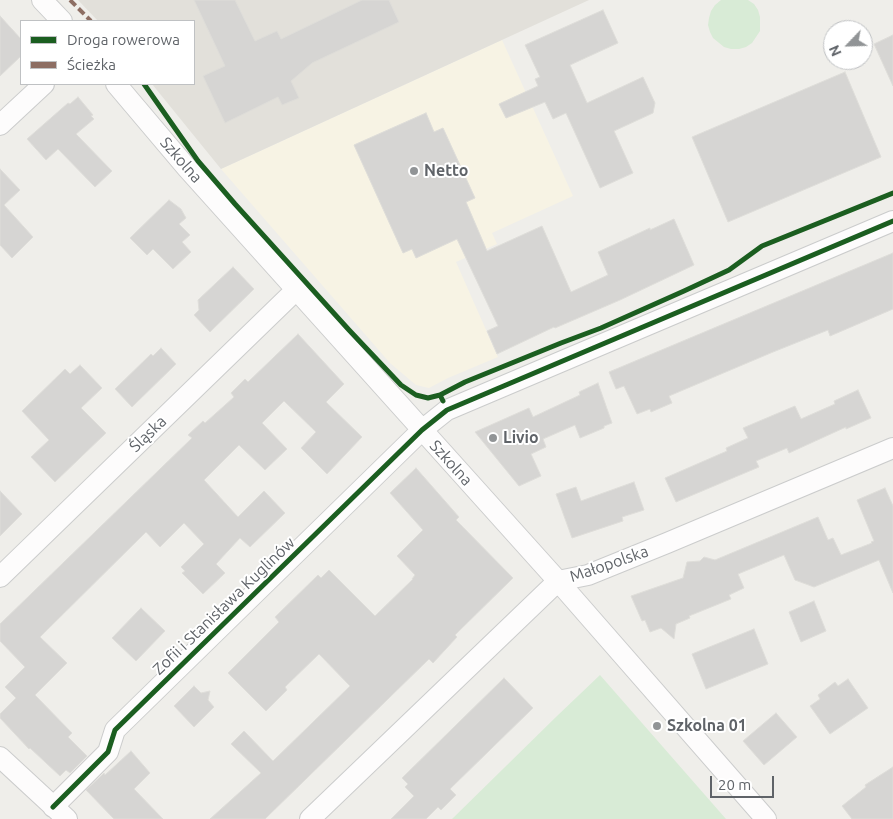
<!DOCTYPE html>
<meta charset="utf-8">
<style>
body{margin:0}
#map{position:relative;width:893px;height:819px;overflow:hidden;background:#efeeea;font-family:Ubuntu,sans-serif}
canvas{display:block}
.legend{position:absolute;left:20px;top:20px;width:175px;height:65px;box-sizing:border-box;background:#fff;border:1px solid #bfc1c3;margin:0;padding:6px 9px;list-style:none;font-size:15px;color:#5f6368}
.legend li{display:flex;align-items:center;gap:10px;height:25px}
.legend b{width:25px;border:1px solid #bfc1c3}
.north{position:absolute;left:823px;top:20px;width:50px;height:50px;box-sizing:border-box;background:#fff;border:1px solid #bfc1c3;border-radius:50%;rotate:246deg;font-size:14px;font-weight:700;line-height:20px;text-align:center;color:#5f6368}
.north::after{content:'';display:block;margin:auto;width:18px;height:22px;background:#919496;clip-path:polygon(50% 0,100% 100%,50% 72%,0 100%)}
.scale{position:absolute;left:710px;top:776px;width:64px;height:22px;box-sizing:border-box;border:2px solid #5f6368;border-top:0;padding-left:6px;font-size:15px;line-height:18px;white-space:nowrap;color:#5f6368;-webkit-text-stroke:4px #fff;paint-order:stroke}
</style>
<div id="map">
<canvas width="893" height="819"></canvas>
<ul class="legend">
<li><b style="height:6px;background:#1b5e20"></b>Droga rowerowa</li>
<li><b style="height:6px;background:#8d6e63"></b>Ścieżka</li>
</ul>
<div class="north">N</div>
<div class="scale">20 m</div>
</div>
<script>
const ctx = document.querySelector('canvas').getContext('2d');
ctx.lineJoin = 'round';
function paint(path, color) { ctx.fillStyle = color; ctx.fill(path, 'evenodd'); }
const shape = rows => new Path2D(rows.map(r => 'M' + r).join(''));
function trace(path, color, width, dash) { ctx.strokeStyle = color; ctx.lineWidth = width; ctx.lineCap = dash ? 'butt' : 'round'; ctx.setLineDash(dash || []); ctx.stroke(path); }
function label(font, color, halo, rows, align = 'center') {
  ctx.font = font + ' Ubuntu,sans-serif'; ctx.lineWidth = 4; ctx.setLineDash([]); ctx.textBaseline = 'middle'; ctx.strokeStyle = halo; ctx.fillStyle = color; for (const [text, x, y, turn = 0] of rows) {
    ctx.save(); ctx.translate(x, y); ctx.rotate((+turn || 0) * Math.PI / 180); ctx.textAlign = isNaN(turn) ? turn : align; if (halo) ctx.strokeText(text, 0, 0); ctx.fillText(text, 0, 0); ctx.restore();
  }
}
paint(shape([
 [502,40,573,196,492,233,497,244,456,262,498,357,448,378,429,388,416,385,390,363,221,169]
]), '#f7f3e4');
paint(shape([
 [78,0,589,0,221,169,152,84,194,84,194,21,98,21]
]), '#e2e0da');
paint(shape([
 [721,0,748,0,754,4,758,10,760,17,760,31,752,43,746,47,739,49,731,49,724,47,713,38,710,32,708,25,709,18,711,11,715,5],
 [600,675,726,819,452,819,557,716]
]), '#d8ebd6');
const building = shape([
 [194,0,235,0,255,41,277,31,281,39,362,0,389,0,399,22,312,63,291,81,299,98,282,105,278,97,225,123,203,76,225,66,194,0],
 [603,10,618,43,570,65,587,103,643,77,655,103,653,113,614,131,633,173,600,188,566,113,553,119,545,102,506,118,499,104,538,86,535,79,540,77,525,45,603,10],
 [0,16,21,39,21,56,0,76,0,16],
 [893,35,893,86,874,44,893,35],
 [845,72,881,157,728,222,692,137,845,72],
 [78,97,93,115,91,116,94,119,76,134,112,171,95,187,58,149,46,160,27,139,68,103,70,104,78,97],
 [426,113,434,132,443,128,475,198,466,202,487,251,542,226,571,292,608,275,598,252,650,228,650,230,674,219,694,265,620,300,555,328,554,327,497,354,487,331,498,326,457,239,416,258,412,249,403,253,354,145,426,113],
 [0,169,20,190,4,205,33,237,12,258,0,245,0,169],
 [169,200,181,209,186,218,179,224,190,235,182,242,191,252,173,269,153,249,147,255,130,238,169,200],
 [893,253,893,309,830,336,828,330,773,352,669,396,672,403,651,412,650,409,637,414,624,386,616,389,609,372,893,253],
 [233,267,254,289,210,332,194,315,199,310,198,300,233,267],
 [298,334,344,384,326,402,362,437,327,474,301,448,316,432,284,401,262,423,287,449,265,470,239,445,204,480,238,517,264,491,285,513,250,547,240,538,216,564,225,573,203,594,182,573,185,571,181,567,204,544,184,523,160,547,146,532,40,637,67,663,35,695,72,733,68,737,87,756,70,773,66,770,60,776,30,748,29,749,0,718,0,714,16,698,5,687,25,667,0,641,0,624,192,438,188,435,203,421,205,423,234,397,231,393,245,379,248,382,298,334],
 [161,348,176,364,132,407,115,389,151,354,153,356,161,348],
 [80,365,102,388,81,408,106,433,55,482,31,457,49,440,22,411,65,369,70,374,80,365],
 [598,383,612,423,604,426,604,428,580,438,575,425,543,439,546,447,531,454,541,476,519,486,475,432,529,408,533,417,580,395,579,392,598,383],
 [858,390,871,418,846,429,846,427,789,453,787,448,756,461,759,467,676,502,665,478,727,451,726,448,748,438,743,428,795,406,801,419,835,404,834,401,858,390],
 [416,468,459,517,456,520,513,578,455,635,457,637,433,663,429,659,265,819,210,819,261,773,231,744,244,731,273,761,350,686,319,654,285,687,287,690,266,711,228,673,279,622,275,617,318,575,321,578,329,570,375,616,413,579,412,579,415,575,397,556,423,530,390,493,416,468],
 [634,482,644,510,622,517,623,521,572,538,556,494,576,487,581,501,634,482],
 [885,488,893,506,893,593,879,560,814,587,795,580,784,555,738,574,744,588,729,595,731,599,689,616,690,618,676,624,674,639,661,628,650,632,645,620,642,621,631,596,683,578,687,562,700,561,704,557,715,560,818,517,828,540,833,538,841,555,872,543,871,542,874,541,857,500,885,488],
 [0,491,22,514,0,536,0,491],
 [814,601,826,631,801,642,789,612,814,601],
 [141,608,165,631,136,661,112,638,141,608],
 [754,629,768,664,706,689,692,654,754,629],
 [504,678,533,708,450,789,456,795,441,810,438,807,426,819,391,819,414,796,405,787,408,784,402,778,504,678],
 [848,679,868,708,830,734,810,706,820,699,818,695,826,689,835,682,838,686,848,679],
 [194,686,201,693,210,691,208,700,214,707,194,727,174,706,194,686],
 [776,713,797,737,764,765,743,741,776,713],
 [131,751,150,773,134,789,163,819,114,819,86,790,104,773,105,775,131,751],
 [893,767,893,819,852,819,842,806,866,787,865,785,893,767]
]);
paint(building, '#d6d5d3');
trace(building, '#deddd9', 1);
const minor = shape([
 [42,0,62,21],
 [116,84,187,168,558,581,766,819],
 [0,125,44,84],
 [0,577,296,290],
 [0,757,67,819],
 [53,807,108,752,115,730,422,430,447,410,893,221],
 [310,819,558,581,588,575,667,543,893,448]
]);
trace(minor, '#cbcccc', 22);
trace(minor, '#fdfcfc', 20);
trace(shape([
 [70,0,91,21]
]), '#8d6e63', 4, [8, 4]);
trace(shape([
 [144,84,198,161,235,204,349,330,401,385,416,395,428,398,440,395,443,401],
 [440,395,465,382,561,343,601,328,684,291,729,270,762,246,893,193],
 [53,807,108,752,115,730,422,430,447,410,893,221]
]), '#1b5e20', 5);
for (const [x, y, r, color] of [
 [414,171,5,"#919496"],
 [493,438,5,"#919496"],
 [657,726,5,"#919496"]
]) { const dot = new Path2D(); dot.arc(x, y, r, 0, 2 * Math.PI); ctx.fillStyle = color; ctx.fill(dot); trace(dot, '#fff', 2); }
label('16px', '#5f6368', '#fff', [
 ["Szkolna",181,160,49],
 ["Śląska",148,434,-44],
 ["Szkolna",451,463,48],
 ["Małopolska",609,564,-19],
 ["Zofii i Stanisława Kuglinów",224,606,-44]
]);
label('bold 16px', '#5f6368', '#fff', [
 ["Netto",424,171],
 ["Livio",503,438],
 ["Szkolna 01",667,726]
], 'left');
</script>
